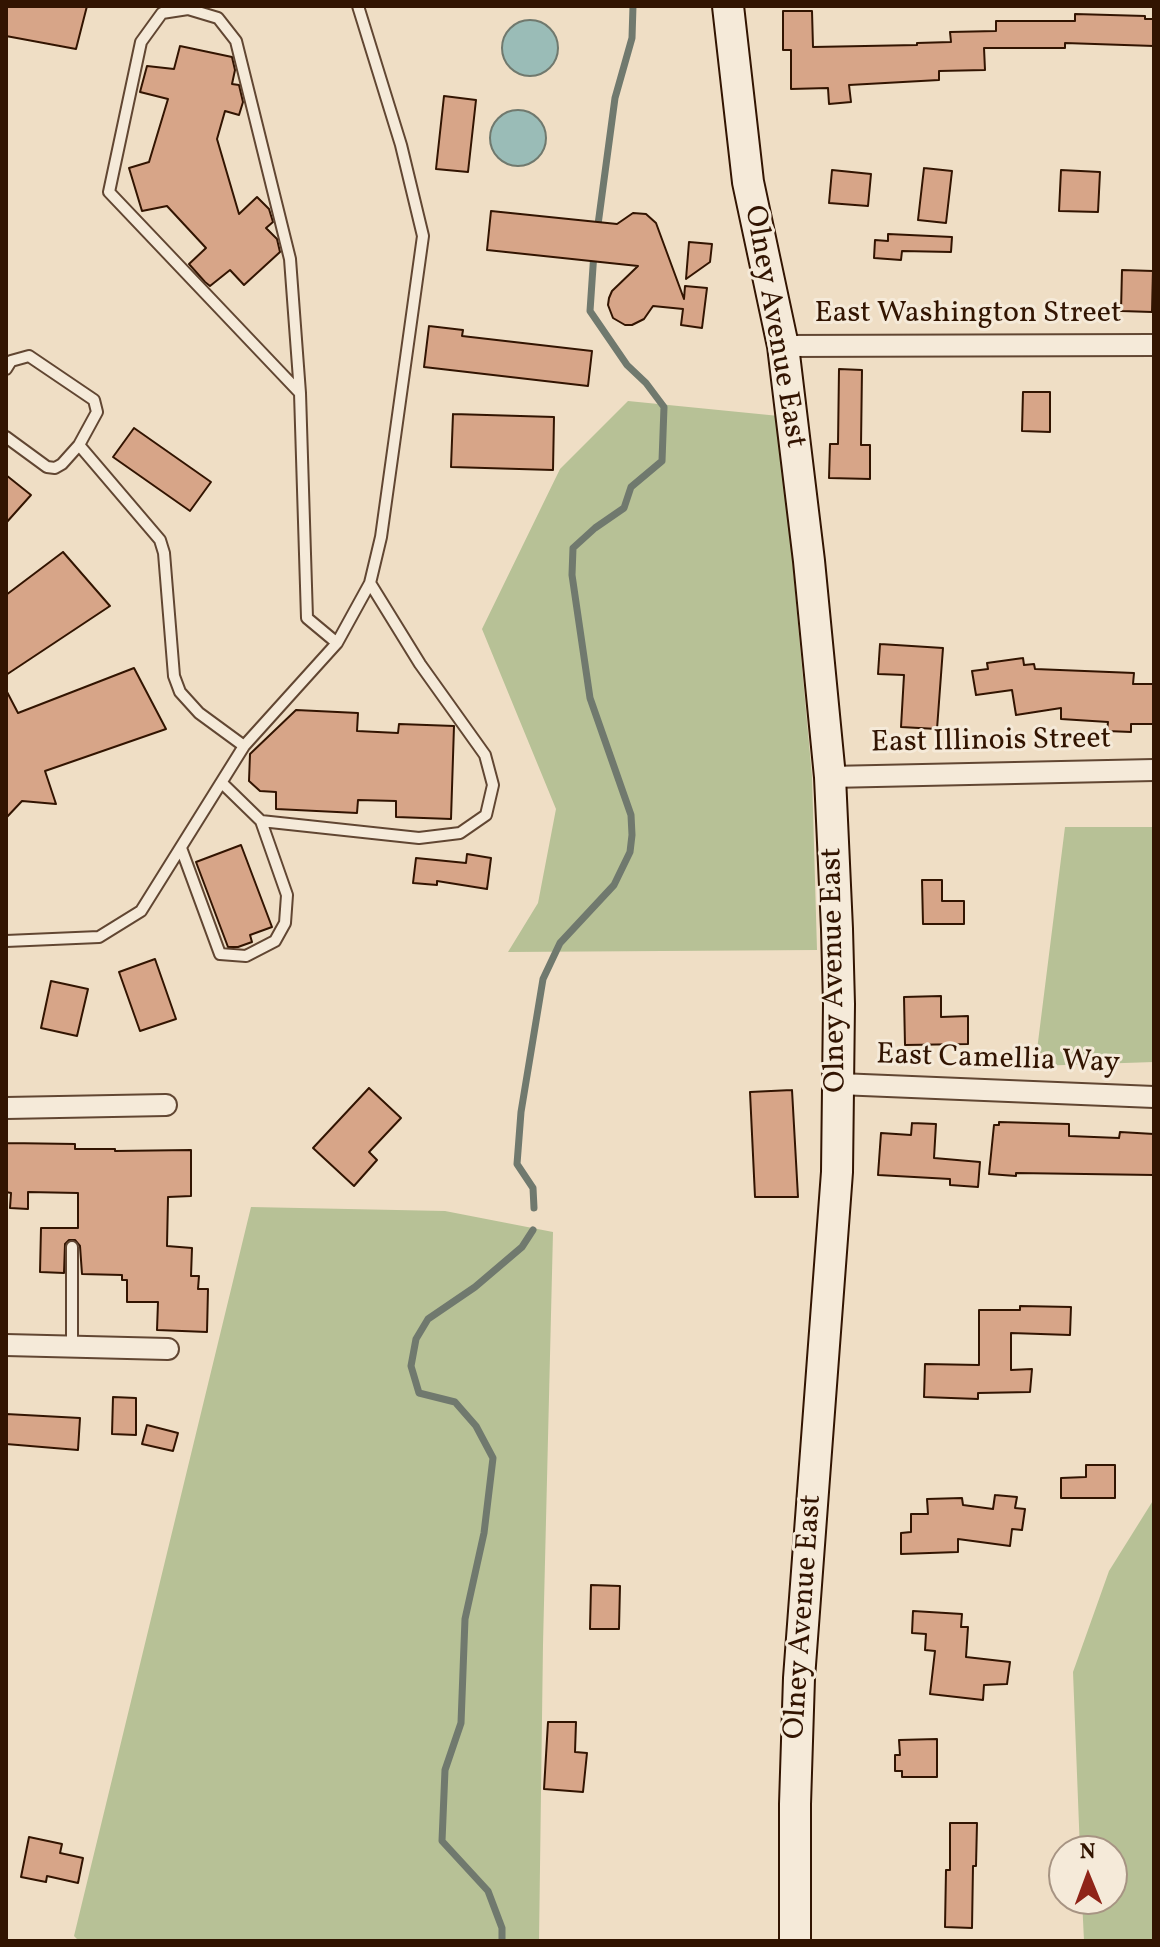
<!DOCTYPE html>
<style>
body{margin:0}
#map{position:relative;width:1160px;height:1947px;overflow:hidden;background:#efdec5;font-family:Vollkorn,serif}
canvas{display:block}
.frame{position:absolute;inset:0;border:8px solid #321401;pointer-events:none}
.north{position:absolute;left:1048px;top:1835px;width:80px;height:80px;box-sizing:border-box;background:#f5ead9;border:2px solid #a79483;border-radius:50%;rotate:359deg;font-size:22px;font-weight:700;line-height:32px;text-align:center;color:#321401}
.north::after{content:'';display:block;margin:auto;width:28px;height:36px;background:#8f2418;clip-path:polygon(50% 0,100% 100%,50% 72%,0 100%)}
</style>
<div id="map">
<canvas width="1160" height="1947"></canvas>
<div class="frame"></div>
<div class="north">N</div>
</div>
<script>
const ctx = document.querySelector('canvas').getContext('2d');
ctx.lineJoin = 'round';
function paint(path, color) { ctx.fillStyle = color; ctx.fill(path, 'evenodd'); }
const shape = rows => new Path2D(rows.map(r => 'M' + r).join(''));
function trace(path, color, width, dash) { ctx.strokeStyle = color; ctx.lineWidth = width; ctx.lineCap = dash ? 'butt' : 'round'; ctx.setLineDash(dash || []); ctx.stroke(path); }
function label(font, color, halo, rows, align = 'center') {
  ctx.font = font + ' Vollkorn,serif'; ctx.lineWidth = 6; ctx.setLineDash([]); ctx.textBaseline = 'middle'; ctx.strokeStyle = halo; ctx.fillStyle = color; for (const [text, x, y, turn = 0] of rows) {
    ctx.save(); ctx.translate(x, y); ctx.rotate((+turn || 0) * Math.PI / 180); ctx.textAlign = isNaN(turn) ? turn : align; if (halo) ctx.strokeText(text, 0, 0); ctx.fillText(text, 0, 0); ctx.restore();
  }
}
paint(shape([
 [628,401,779,416,812,776,817,950,508,952,538,903,556,809,482,629,560,469],
 [1065,827,1154,827,1154,1062,1035,1066],
 [251,1207,445,1211,553,1232,543,1644,539,1941,79,1941,74,1936],
 [1154,1499,1154,1941,1084,1941,1082,1899,1112,1899,1112,1851,1080,1851,1073,1672,1109,1571]
]), '#b7c196');
const water = shape([
 '502 48a28 28 0 1 1 56 0a28 28 0 1 1-56 0Z',
 '490 138a28 28 0 1 1 56 0a28 28 0 1 1-56 0Z'
]);
paint(water, '#9abcb7');
trace(water, '#70796e', 2);
trace(shape([
 [597,232,615,98,632,38,633,6],
 [534,1208,533,1188,517,1164,521,1112,543,979,560,943,614,885,630,852,632,835,631,815,590,698,572,575,573,548,595,528,624,508,631,487,662,461,664,407,646,383,627,365,590,311,594,252],
 [502,1941,502,1928,488,1891,442,1841,445,1770,461,1723,465,1619,484,1533,493,1458,476,1426,455,1402,419,1393,411,1366,416,1339,428,1319,475,1287,522,1247,533,1230]
]), '#70796e', 7);
const building = shape([
 [6,6,87,6,76,49,6,36,6,6],
 [783,11,812,11,813,47,917,45,917,43,951,42,950,32,996,31,996,21,1075,21,1075,14,1145,16,1145,19,1154,19,1154,46,1065,43,1065,48,984,48,985,70,939,71,939,80,849,85,851,102,829,104,828,88,791,89,791,50,783,50,783,11],
 [180,46,232,57,235,70,232,84,239,85,243,102,239,115,225,111,217,139,239,214,257,197,269,209,273,222,266,228,277,239,280,252,244,285,230,270,210,286,205,282,189,264,206,248,167,206,142,211,129,168,149,162,168,99,140,92,147,66,174,69,180,46],
 [444,96,476,100,468,172,436,169,444,96],
 [924,168,952,171,946,223,918,220,924,168],
 [832,170,871,174,868,206,829,203,832,170],
 [1061,170,1100,172,1098,212,1059,211,1061,170],
 [491,211,617,224,633,213,646,214,656,223,684,299,685,286,707,288,702,328,681,325,683,309,653,306,644,319,632,325,625,325,613,318,608,305,609,298,612,291,638,266,487,250,491,211],
 [888,234,952,237,951,252,902,251,901,260,874,258,875,240,888,241,888,234],
 [689,242,712,244,710,262,686,279,689,242],
 [1122,270,1153,271,1152,312,1121,311,1122,270],
 [429,326,463,330,462,336,592,351,588,386,424,367,429,326],
 [839,369,862,370,861,445,870,445,870,479,829,478,830,444,838,444,839,369],
 [1023,392,1050,392,1050,432,1022,431,1023,392],
 [453,414,554,417,553,470,451,467,453,414],
 [134,428,211,482,190,511,113,457,134,428],
 [6,475,31,495,6,523,6,475],
 [63,552,110,606,6,675,6,595,63,552],
 [880,644,943,648,937,729,901,727,904,675,878,674,880,644],
 [1023,658,1024,665,1034,664,1035,669,1134,673,1133,684,1154,684,1154,724,1131,724,1131,732,1107,731,1108,722,1061,719,1061,708,1016,715,1012,690,976,695,972,671,988,669,987,663,1023,658],
 [134,668,166,729,45,771,56,804,22,801,6,818,6,690,18,713,134,668],
 [296,710,358,713,357,731,398,733,399,724,454,726,451,819,396,817,396,801,358,800,357,813,276,809,276,792,260,791,249,781,250,754,296,710],
 [241,845,272,927,250,935,252,942,238,947,228,947,196,862,241,845],
 [467,854,491,858,487,889,437,881,437,885,413,883,416,858,466,863,467,854],
 [922,880,942,880,942,901,964,901,964,924,923,924,922,880],
 [155,959,176,1019,140,1031,119,972,155,959],
 [51,981,88,989,77,1036,41,1028,51,981],
 [941,996,941,1017,968,1016,968,1044,905,1045,904,997,941,996],
 [369,1088,401,1118,369,1152,377,1160,354,1186,313,1148,369,1088],
 [792,1090,798,1197,755,1197,750,1092,792,1090],
 [999,1122,1069,1124,1069,1136,1119,1138,1120,1132,1154,1134,1154,1175,1016,1173,1016,1176,989,1174,994,1125,999,1125,999,1122],
 [912,1123,936,1124,934,1158,980,1162,978,1187,950,1185,950,1179,878,1175,881,1133,911,1135,912,1123],
 [7,1143,75,1144,75,1149,115,1149,115,1151,191,1150,191,1196,168,1197,167,1246,192,1248,191,1276,199,1276,198,1289,208,1289,207,1332,157,1330,158,1302,127,1302,127,1280,122,1280,122,1275,82,1274,80,1246,75,1240,69,1240,65,1244,64,1273,40,1272,41,1228,78,1228,78,1193,28,1192,28,1209,10,1208,11,1193,6,1192,7,1143],
 [1020,1306,1071,1307,1070,1335,1011,1333,1011,1370,1032,1369,1030,1392,978,1393,978,1399,924,1397,925,1364,979,1365,979,1310,1020,1310,1020,1306],
 [113,1397,136,1398,136,1435,112,1434,113,1397],
 [6,1414,80,1418,78,1450,6,1444,6,1414],
 [147,1425,178,1433,173,1451,142,1444,147,1425],
 [1086,1465,1115,1465,1115,1498,1061,1498,1061,1478,1086,1477,1086,1465],
 [995,1495,1017,1497,1015,1508,1025,1509,1022,1530,1012,1529,1010,1546,958,1539,958,1552,901,1554,901,1533,911,1532,911,1514,928,1514,927,1499,962,1498,963,1505,993,1509,995,1495],
 [591,1585,620,1586,619,1629,590,1629,591,1585],
 [913,1611,962,1614,961,1627,968,1627,966,1657,1010,1662,1007,1684,984,1685,983,1700,930,1694,935,1651,925,1650,926,1634,912,1633,913,1611],
 [548,1722,576,1722,575,1752,587,1753,583,1792,544,1789,548,1722],
 [937,1739,937,1777,902,1777,902,1771,895,1771,895,1755,900,1755,899,1740,937,1739],
 [950,1823,977,1823,976,1866,973,1866,972,1928,945,1927,946,1870,950,1870,950,1823],
 [29,1837,62,1844,60,1853,83,1858,78,1883,47,1876,46,1882,21,1877,29,1837]
]);
paint(building, '#d7a588');
trace(building, '#321401', 2);
const service = shape([
 [6,369,11,361,29,356,94,400,97,412,79,445,62,464,55,468,47,467,6,437],
 [300,393,290,259,236,41,218,18,188,9,162,13,141,42,109,192,300,393,307,618,337,643],
 [79,445,160,540,164,553,174,676,180,692,199,713,244,746],
 [222,783,261,821,419,838,460,833,486,815,493,785,485,755,420,664,370,583],
 [181,848,220,954,246,956,275,941,285,923,287,895,261,821],
 [6,941,99,937,141,911,244,746,337,643,370,583,381,537,423,236,401,145,358,6],
 [72,1347,72,1247]
]);
const minor = shape([
 [783,346,1154,345],
 [830,777,1154,770],
 [839,1084,1154,1097],
 [6,1108,166,1105],
 [6,1345,168,1349]
]);
const secondary = shape([
 [728,6,748,182,783,346,809,561,830,777,837,929,839,1004,837,1172,799,1678,795,1804,795,1941]
]);
trace(service, '#614632', 14);
trace(minor, '#614632', 24);
trace(secondary, '#321401', 34);
trace(service, '#f5ead9', 10);
trace(minor, '#f5ead9', 20);
trace(secondary, '#f5ead9', 30);
label('30px', '#321401', '#f5ead9', [
 ["East Washington Street",968,315],
 ["Olney Avenue East",773,327,80],
 ["East Illinois Street",991,743,-1],
 ["Olney Avenue East",836,970,-91],
 ["East Camellia Way",998,1061,2],
 ["Olney Avenue East",805,1617,-86]
]);
</script>
